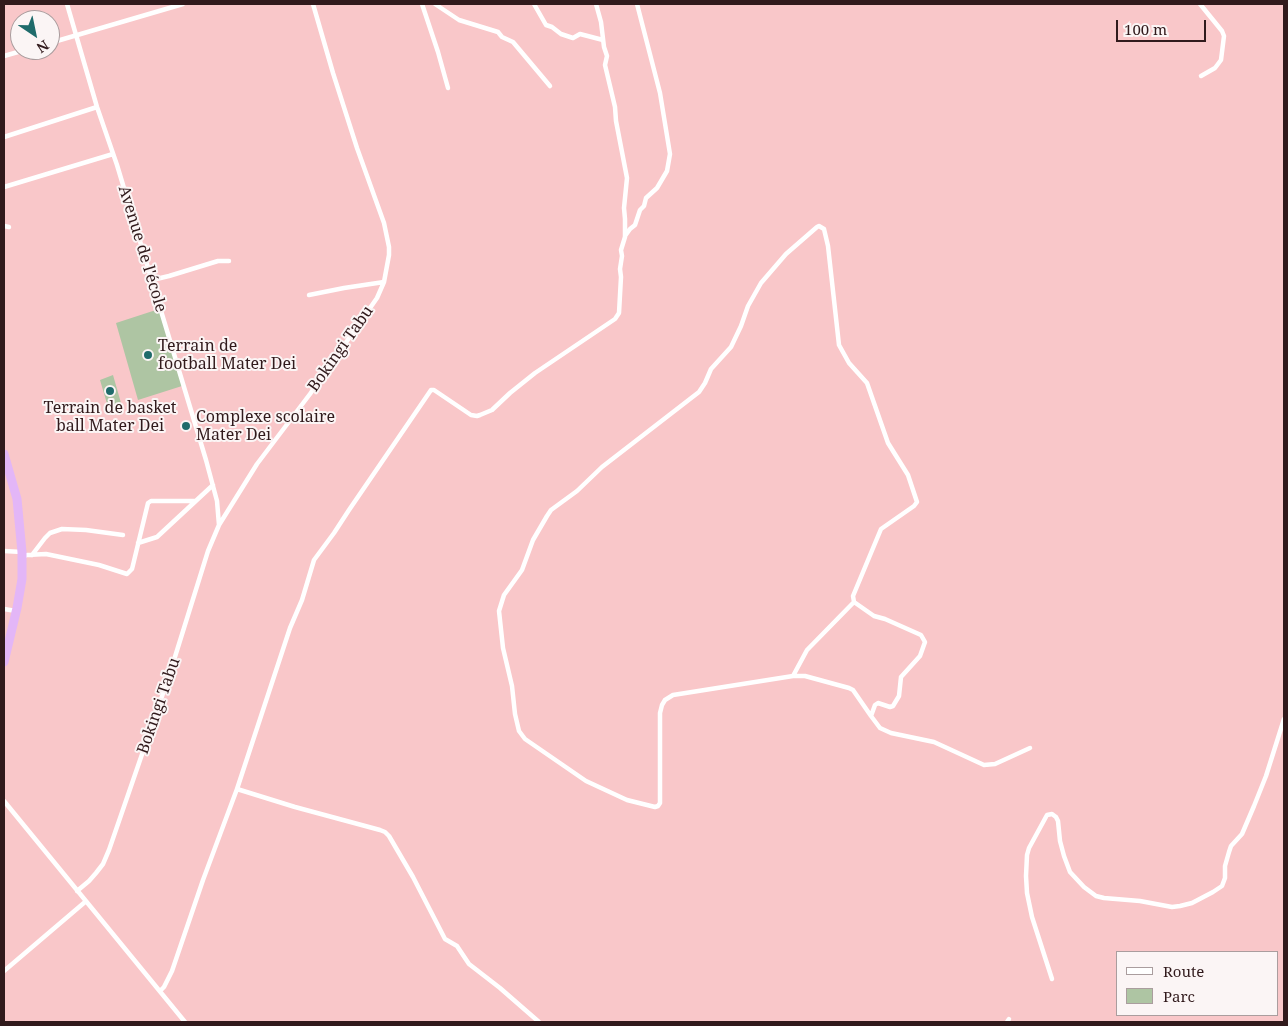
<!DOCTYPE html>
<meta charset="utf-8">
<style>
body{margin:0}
#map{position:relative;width:1288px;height:1026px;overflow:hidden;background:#f9c7c9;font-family:"Noto Serif",serif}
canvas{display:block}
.frame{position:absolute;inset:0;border:5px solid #311a1c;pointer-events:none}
.legend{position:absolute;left:1116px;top:951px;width:162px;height:65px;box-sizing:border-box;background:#fbf5f5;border:1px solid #aa9d9e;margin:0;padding:6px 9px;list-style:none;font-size:15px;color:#311a1c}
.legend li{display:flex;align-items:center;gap:10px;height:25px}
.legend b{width:25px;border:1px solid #aa9d9e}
.north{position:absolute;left:10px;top:10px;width:50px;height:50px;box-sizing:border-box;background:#fbf5f5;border:1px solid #aa9d9e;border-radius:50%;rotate:146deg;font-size:14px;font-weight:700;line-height:20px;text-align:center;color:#311a1c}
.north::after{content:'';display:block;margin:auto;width:18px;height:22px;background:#1f6b6b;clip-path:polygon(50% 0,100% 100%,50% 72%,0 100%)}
.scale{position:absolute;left:1116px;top:20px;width:90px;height:22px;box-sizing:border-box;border:2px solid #311a1c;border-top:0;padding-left:6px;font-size:15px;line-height:18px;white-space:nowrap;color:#311a1c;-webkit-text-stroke:4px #fbf5f5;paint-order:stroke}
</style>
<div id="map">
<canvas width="1288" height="1026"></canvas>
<div class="frame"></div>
<ul class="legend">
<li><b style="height:6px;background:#fff"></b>Route</li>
<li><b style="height:14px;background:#aec5a3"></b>Parc</li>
</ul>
<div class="north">N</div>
<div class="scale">100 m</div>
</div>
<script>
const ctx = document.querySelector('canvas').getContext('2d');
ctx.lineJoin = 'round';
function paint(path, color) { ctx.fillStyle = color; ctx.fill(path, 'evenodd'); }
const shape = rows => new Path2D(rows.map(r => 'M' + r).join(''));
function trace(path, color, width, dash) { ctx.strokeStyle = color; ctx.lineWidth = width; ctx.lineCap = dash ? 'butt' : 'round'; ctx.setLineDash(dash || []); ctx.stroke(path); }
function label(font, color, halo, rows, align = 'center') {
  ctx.font = font + ' "Noto Serif",serif'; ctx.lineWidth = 4; ctx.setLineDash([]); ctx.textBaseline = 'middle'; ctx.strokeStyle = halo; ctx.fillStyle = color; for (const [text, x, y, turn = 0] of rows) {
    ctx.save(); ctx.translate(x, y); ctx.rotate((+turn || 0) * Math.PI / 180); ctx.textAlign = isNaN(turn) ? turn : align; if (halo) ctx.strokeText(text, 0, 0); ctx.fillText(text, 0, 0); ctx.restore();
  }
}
paint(shape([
 [159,309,182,386,138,400,116,323],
 [113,375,121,403,108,407,100,380]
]), '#aec5a3');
trace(shape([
 [67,4,97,107,117,165,206,460,217,501,219,525],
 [422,4,438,52,448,88],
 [435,4,459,20,498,32,502,37,513,42,550,86],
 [534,4,546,25,552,27,561,34,573,38,580,34,603,40],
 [1200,4,1222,31,1224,36,1221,60,1215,68,1201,76],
 [50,43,183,4],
 [4,56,25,50],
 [4,137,97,107],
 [4,187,113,154],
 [4,226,9,227],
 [625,236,630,229,635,225,640,210,644,206,646,198,657,188,667,171,670,154,660,93,637,4],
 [152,280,169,276,218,261,229,261],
 [309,295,344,288,384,282],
 [138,543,157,537,213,485],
 [4,551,22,552],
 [32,555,45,538,50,533,62,529,86,530,123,535],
 [22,557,27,555,46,554,99,565,127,574,132,569,133,565,148,503,151,501,195,501],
 [4,609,16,611],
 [793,676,807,650,854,602],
 [871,716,875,705,878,703,890,707,893,706,899,696,901,677,920,656,925,642,921,635,885,619,874,616,854,602,853,596,881,529,914,506,917,502,908,475,888,443,867,383,849,363,839,345,828,246,824,229,819,226,817,227,786,254,761,283,748,306,741,326,731,347,711,369,705,383,699,392,602,467,577,491,551,510,547,516,533,540,522,570,504,595,499,611,503,648,512,686,515,714,519,731,525,739,586,781,627,800,655,807,658,806,660,803,660,713,662,705,665,700,673,695,793,676,805,676,849,688,853,690,871,716,880,728,891,733,934,742,984,765,995,764,1030,748],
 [237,789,295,807,380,830,385,832,389,836,413,877,445,939,457,946,469,964,500,988,539,1022],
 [4,801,185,1022],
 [77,891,89,881,96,873,103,864,109,850,169,676,208,551,219,525,257,464,310,394,377,298,384,282,389,255,389,247,384,223,357,148,333,73,313,4],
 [4,971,85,902],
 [1052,979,1032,917,1027,893,1026,876,1027,855,1029,848,1047,815,1052,814,1056,817,1058,821,1060,841,1064,856,1070,872,1084,887,1096,896,1104,898,1140,901,1172,907,1180,906,1192,903,1213,892,1222,886,1225,878,1225,866,1229,852,1231,846,1242,834,1254,806,1266,776,1284,719],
 [160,991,164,987,172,971,203,880,237,789,290,628,302,600,314,560,334,533,349,510,431,390,434,390,471,415,477,416,480,415,492,410,510,393,535,373,615,319,619,313,621,277,620,269,622,256,621,250,625,237,625,219,624,208,627,178,616,121,615,107,605,65,607,56,604,47,601,22,596,4],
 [1007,1022,1009,1019]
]), '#fff', 4.5);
trace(shape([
 [4,454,17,499,22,552,22,579,17,608,4,662]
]), '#e3b6f7', 9);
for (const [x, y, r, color] of [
 [148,355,5,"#1f6b6b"],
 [110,391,5,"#1f6b6b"],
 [186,426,5,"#1f6b6b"]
]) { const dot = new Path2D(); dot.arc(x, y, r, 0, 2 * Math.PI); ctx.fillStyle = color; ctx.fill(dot); trace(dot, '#fbf5f5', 2); }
label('16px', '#311a1c', '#fbf5f5', [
 ["Avenue de l'école",142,249,73],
 ["Bokingi Tabu",341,349,-55],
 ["Bokingi Tabu",159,706,-71]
]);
label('16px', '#311a1c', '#fbf5f5', [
 ["Terrain de",158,346],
 ["football Mater Dei",158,364],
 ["Terrain de basket",110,408,"center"],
 ["ball Mater Dei",110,426,"center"],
 ["Complexe scolaire",196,417],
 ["Mater Dei",196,435]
], 'left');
</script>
